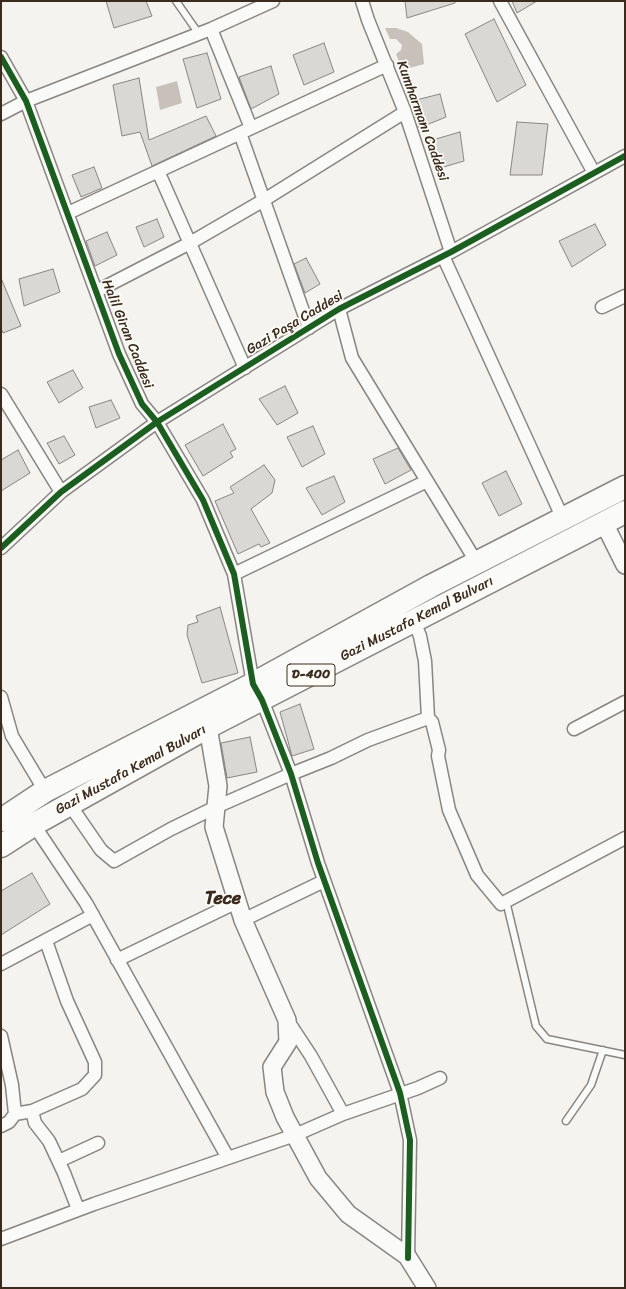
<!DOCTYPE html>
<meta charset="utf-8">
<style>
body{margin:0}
#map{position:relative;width:626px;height:1289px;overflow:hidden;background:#f4f3ef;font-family:Sriracha,sans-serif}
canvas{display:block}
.frame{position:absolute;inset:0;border:2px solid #3b2a1e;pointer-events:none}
</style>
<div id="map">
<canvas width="626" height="1289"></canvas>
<div class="frame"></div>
</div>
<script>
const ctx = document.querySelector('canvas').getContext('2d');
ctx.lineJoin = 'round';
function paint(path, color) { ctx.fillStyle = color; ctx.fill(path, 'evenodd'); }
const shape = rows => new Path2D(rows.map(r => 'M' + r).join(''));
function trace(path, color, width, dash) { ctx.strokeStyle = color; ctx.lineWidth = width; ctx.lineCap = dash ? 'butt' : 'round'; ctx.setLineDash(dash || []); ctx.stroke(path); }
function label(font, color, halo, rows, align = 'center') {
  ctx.font = font + ' Sriracha,sans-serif'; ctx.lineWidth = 3.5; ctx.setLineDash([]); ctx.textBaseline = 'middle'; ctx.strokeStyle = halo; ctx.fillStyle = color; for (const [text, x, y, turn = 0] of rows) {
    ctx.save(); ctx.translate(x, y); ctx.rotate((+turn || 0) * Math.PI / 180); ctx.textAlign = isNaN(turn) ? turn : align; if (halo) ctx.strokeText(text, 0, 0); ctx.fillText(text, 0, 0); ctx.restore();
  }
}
paint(shape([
 [385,28,396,28,408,32,422,44,424,64,402,70,396,54,401,50,402,45,396,39,390,39],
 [177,81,182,103,160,110,156,87]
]), '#c7c1ba');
const building = shape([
 [106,1,146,1,152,16,114,28,106,1],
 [405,1,455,1,455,3,407,18,405,1],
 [512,1,537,1,517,13,512,1],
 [494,19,526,85,497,102,465,34,494,19],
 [324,43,334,72,304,85,293,55,324,43],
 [207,53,221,99,197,108,183,59,207,53],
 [271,66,279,94,251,109,239,77,271,66],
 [139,78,149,140,206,116,216,136,152,166,140,132,122,136,113,85,139,78],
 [440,94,446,117,419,128,412,101,440,94],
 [517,122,548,124,542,175,510,175,517,122],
 [460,132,464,161,437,169,429,141,460,132],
 [94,167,102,188,81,197,72,175,94,167],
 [157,219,164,237,144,247,136,227,157,219],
 [595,224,606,245,572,267,559,241,595,224],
 [107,232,117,255,95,266,86,241,107,232],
 [306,258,320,284,305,293,294,264,306,258],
 [53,269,60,292,24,306,19,279,53,269],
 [1,278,21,326,3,333,1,328,1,278],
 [73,370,83,388,59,403,47,382,73,370],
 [285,386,298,413,277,425,259,399,285,386],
 [111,400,120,418,96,428,89,407,111,400],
 [223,424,236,449,230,452,233,457,203,476,185,445,223,424],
 [313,426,325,454,302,467,287,437,313,426],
 [64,436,75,455,59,464,47,443,64,436],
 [398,448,411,470,385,484,373,459,398,448],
 [18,450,30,473,1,491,1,460,18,450],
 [264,465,275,480,272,493,251,509,270,543,261,547,259,544,238,554,215,501,234,493,230,487,264,465],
 [506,471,522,504,499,516,482,483,506,471],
 [334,476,345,502,322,515,306,488,334,476],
 [220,607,238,673,202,683,187,635,188,625,198,622,196,616,220,607],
 [300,704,314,749,292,756,280,712,300,704],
 [250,737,257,772,227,778,221,743,250,737],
 [32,873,50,904,1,935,1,891,32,873]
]);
paint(building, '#d9d8d5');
trace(building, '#898681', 1);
const lane = shape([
 [176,1,199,34],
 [506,901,536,1026,547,1039,625,1055],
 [566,1121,591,1085,603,1050]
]);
const street = shape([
 [362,1,368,20,405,112,451,252],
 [500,1,594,173],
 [211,29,251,128],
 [1,57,26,101,119,354,142,404,157,422,203,500,234,574,253,684,262,700,291,774,318,863,400,1093,410,1140,408,1258],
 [1,114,26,101,211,29,273,1],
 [240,133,309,328],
 [158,171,245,368],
 [68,213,387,65],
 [443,256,563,519],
 [97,291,190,243,264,200,405,112],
 [602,307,625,296],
 [339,309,352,358,477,563],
 [1,394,61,492],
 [1,548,61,492,157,422,339,309,451,252,625,156],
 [234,574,427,481],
 [414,621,420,636,425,661,428,718,432,722,439,750,438,756,449,810,477,875,501,904,625,838],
 [1,697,12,736,45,791],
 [574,729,625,702],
 [70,805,101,850,114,861,171,829,216,807,291,774,331,758,368,740,428,718],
 [34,825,86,903,228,1158],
 [243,920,324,881],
 [117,960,237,902],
 [1,964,93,915],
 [288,1021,311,1056,343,1114],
 [1,1036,12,1085,15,1114,9,1122,1,1126],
 [32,1111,35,1123,49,1141,64,1173,78,1209],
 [15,1114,32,1111,82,1089,95,1075,95,1062,67,1001,46,941],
 [59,1161,98,1143],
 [1,1239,94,1204,295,1135,343,1114,418,1088,440,1078]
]);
const secondary = shape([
 [604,523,625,565],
 [208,727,218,786,214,827,243,920,287,1020,288,1042,272,1067,275,1092,285,1117,318,1178,348,1214,407,1256,427,1288]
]);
const highway = shape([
 [1,820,45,791,253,684,431,586,625,487],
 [1,846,38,822,208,727,625,512]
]);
trace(lane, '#898681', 9);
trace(street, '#898681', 15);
trace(secondary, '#898681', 20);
trace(highway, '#898681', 25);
trace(lane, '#fafaf8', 6);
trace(street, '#fafaf8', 12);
trace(secondary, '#fafaf8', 17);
trace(highway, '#fafaf8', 22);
trace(shape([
 [1,57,26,101,119,354,142,404,157,422,203,500,234,574,253,684,262,700,291,774,318,863,400,1093,410,1140,408,1258],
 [1,548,61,492,157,422,339,309,451,252,625,156]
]), '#1b5e20', 6);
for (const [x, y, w] of [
 [311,675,48]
]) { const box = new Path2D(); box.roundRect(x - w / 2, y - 11, w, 22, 3); ctx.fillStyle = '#fdfcf7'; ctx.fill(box); trace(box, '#3b2a1e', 1); }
label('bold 13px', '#3b2a1e', null, [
 ["D-400",311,675]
]);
label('14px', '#3b2a1e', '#fdfcf7', [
 ["Kumharmanı Caddesi",422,121,70],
 ["Gazi Paşa Caddesi",295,323,-31],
 ["Halil Giran Caddesi",127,334,68],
 ["Gazi Mustafa Kemal Bulvarı",417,619,-27],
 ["Gazi Mustafa Kemal Bulvarı",131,770,-29]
]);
label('bold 18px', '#3b2a1e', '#fdfcf7', [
 ["Tece",223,899]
]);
</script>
